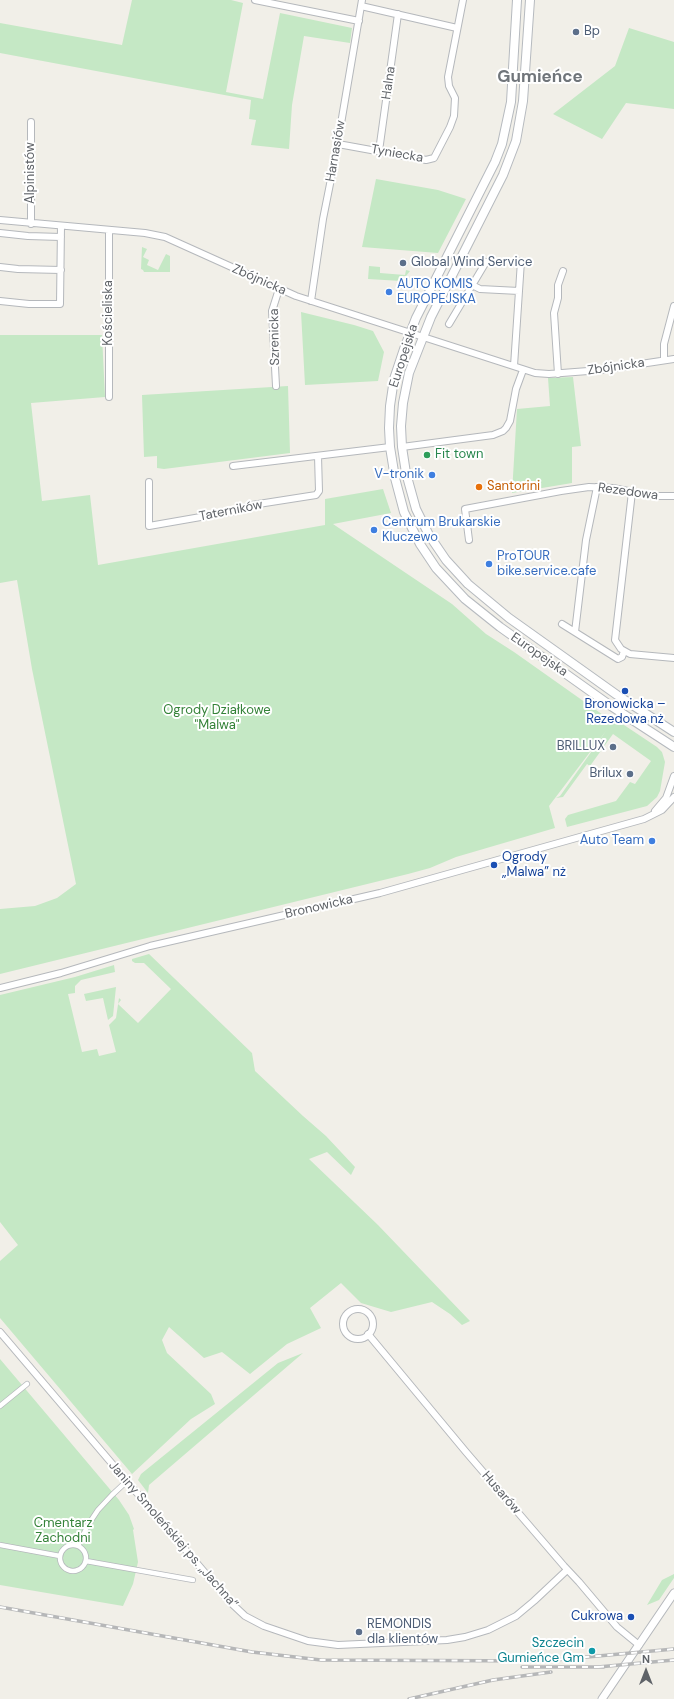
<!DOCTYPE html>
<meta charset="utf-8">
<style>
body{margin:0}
#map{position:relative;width:674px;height:1699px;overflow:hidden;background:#f1efe8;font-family:"DM Sans",sans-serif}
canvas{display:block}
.north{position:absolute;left:626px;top:1651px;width:40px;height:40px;-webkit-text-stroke:3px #fff;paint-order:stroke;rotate:0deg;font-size:11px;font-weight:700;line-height:16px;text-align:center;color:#5f6368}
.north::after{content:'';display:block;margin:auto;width:14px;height:18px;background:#5f6368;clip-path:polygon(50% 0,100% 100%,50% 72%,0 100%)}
</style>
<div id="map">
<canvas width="674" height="1699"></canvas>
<div class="north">N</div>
</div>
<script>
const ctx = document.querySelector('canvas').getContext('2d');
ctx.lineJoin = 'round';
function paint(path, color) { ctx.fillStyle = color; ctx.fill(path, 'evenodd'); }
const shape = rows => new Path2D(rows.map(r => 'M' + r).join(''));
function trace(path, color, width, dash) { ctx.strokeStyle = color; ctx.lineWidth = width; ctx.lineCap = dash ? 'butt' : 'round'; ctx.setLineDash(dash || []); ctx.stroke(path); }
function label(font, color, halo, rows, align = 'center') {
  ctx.font = font + ' "DM Sans",sans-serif'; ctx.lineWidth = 4; ctx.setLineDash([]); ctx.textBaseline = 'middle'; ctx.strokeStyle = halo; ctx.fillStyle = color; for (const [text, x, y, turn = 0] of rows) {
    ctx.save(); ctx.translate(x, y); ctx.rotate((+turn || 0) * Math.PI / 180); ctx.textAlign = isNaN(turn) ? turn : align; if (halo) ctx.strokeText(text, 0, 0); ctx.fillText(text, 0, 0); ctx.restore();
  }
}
paint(shape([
 [132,0,231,0,243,3,226,92,263,99,280,13,352,28,350,43,304,36,292,105,289,149,251,145,256,120,249,119,251,100,0,53,0,23,122,45],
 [629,28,674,42,674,109,626,103,602,139,553,114,615,66],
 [376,179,438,190,466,199,438,253,362,247],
 [142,247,147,249,143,257,149,260,147,265,158,270,166,254,170,256,170,272,144,272,143,270,141,269],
 [369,266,380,267,380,273,405,275,406,270,410,271,406,276,401,276,401,281,368,279],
 [301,312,354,325,373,331,384,352,378,381,305,385],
 [0,335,102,335,105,397,31,403,42,501,90,495,98,565,325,525,325,499,383,489,391,513,333,524,452,604,486,634,514,652,613,722,615,719,657,747,662,752,665,762,660,791,657,797,647,806,567,827,565,819,568,815,616,801,630,782,635,784,651,761,613,734,590,766,587,764,563,797,556,798,560,796,606,731,549,806,555,828,456,857,430,868,408,874,0,974,0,909,35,906,57,898,76,884,32,669,17,580,0,583],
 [573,377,581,446,572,447,572,483,512,493,517,409,550,406,548,378],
 [288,386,290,453,164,469,157,468,157,456,144,457,142,395],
 [149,954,252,1053,255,1071,303,1116,326,1136,355,1167,351,1175,327,1152,309,1159,378,1225,470,1321,462,1325,450,1314,432,1302,391,1312,361,1303,341,1283,310,1308,321,1328,287,1344,250,1374,222,1352,204,1358,169,1327,162,1340,167,1353,211,1394,215,1404,191,1419,132,1474,0,1318,0,1261,18,1245,0,1222,0,995,75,977,114,965,115,972,81,980,75,986,75,993,68,994,82,1052,97,1049,99,1056,116,1052,109,1025,116,1018,119,998,121,1000,118,1004,138,1023,171,989,144,963,135,963,132,961,132,959],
 [116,987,113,1016,108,1020,103,998,86,1001,84,994],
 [303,1353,149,1485,148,1493,138,1480,141,1474,278,1363],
 [0,1359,119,1500,129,1515,134,1529,133,1530,138,1562,133,1584,123,1606,0,1585],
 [674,1574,674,1578,659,1600,647,1605,662,1580]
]), '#c5e8c5');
const pedestrian = shape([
 [0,1406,27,1384],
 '60 1558a13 13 0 1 1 26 0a13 13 0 1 1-26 0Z',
 [0,1545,60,1556],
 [78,1546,88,1525,98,1510,112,1495,127,1481],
 [86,1561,193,1580]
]);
const minor = shape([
 [255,0,359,21],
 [361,6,457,28],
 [31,122,31,224],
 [338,144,426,160,434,158,450,127,454,116,455,98,449,86,448,77,463,0],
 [379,151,398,14],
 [0,220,145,233,165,237,296,296,535,373,549,374,601,370,674,359],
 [0,233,28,236,61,237],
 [0,267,18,269,61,270],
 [472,285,480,289,519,291],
 [0,301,29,304,60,304,61,226],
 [311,301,323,219,335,159,362,0],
 [449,324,486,262],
 [664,360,664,344,674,306],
 [514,366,521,261],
 [558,374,554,313,558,298,558,285,563,271],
 [276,386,272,311,279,289],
 [109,397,109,230],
 [402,447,493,435,503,431,506,428,510,421,516,389,523,370],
 [233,466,390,447],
 [149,482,149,526,235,511,252,505,316,495,319,491,318,456],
 [632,492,615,640,621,649,630,654,674,658],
 [469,540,465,509,561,491,589,487,613,488,653,496,674,496],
 [562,624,618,659,622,657,624,651],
 [575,632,586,540,597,487],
 [655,811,666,798,674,776],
 [0,988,61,973,150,946,380,893,644,819,662,810,674,797],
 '343 1324a15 15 0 1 1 30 0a15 15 0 1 1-30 0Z',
 [0,1332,229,1601,245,1616,264,1626,308,1641,338,1645,447,1640,465,1637,488,1630,516,1616,534,1601,567,1570],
 [368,1334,466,1452,564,1566,579,1582,617,1627,639,1645]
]);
const tertiary = shape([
 [602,1699,674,1593]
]);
const secondary = shape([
 [517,0,511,102,502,144,495,162,416,318,404,349,394,379,390,406,389,428,390,447,395,478,404,512,420,544,436,568,465,599,500,627,611,706,674,747],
 [530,0,523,101,516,141,503,175,431,317,409,373,403,403,401,426,402,447,406,473,416,509,429,535,446,560,468,584,509,618,617,695,674,732]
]);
trace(pedestrian, '#b5b8bc', 6);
trace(minor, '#b5b8bc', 8);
trace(tertiary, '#b5b8bc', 9);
trace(secondary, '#b6babf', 10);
trace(pedestrian, '#fff', 4.5);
trace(minor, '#fff', 6);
trace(tertiary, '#fff', 7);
trace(secondary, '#fff', 8);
const rail = shape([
 [0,1607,252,1652,321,1660,544,1661,674,1649],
 [522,1667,604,1667],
 [598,1667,674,1660],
 [409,1699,493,1680,551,1672]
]);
trace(rail, '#b6b7b8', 3.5);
trace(rail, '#fff', 2, [6]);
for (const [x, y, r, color] of [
 [576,32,4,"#5c6f8a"],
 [403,263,4,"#5c6f8a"],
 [389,292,4,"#3f7fe0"],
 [427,455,4,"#2e9e5b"],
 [432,475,4,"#3f7fe0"],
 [479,487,4,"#e8710a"],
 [374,530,4,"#3f7fe0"],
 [489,564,4,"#3f7fe0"],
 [625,691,4,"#1a4fb4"],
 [613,747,4,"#5c6f8a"],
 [630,774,4,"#5c6f8a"],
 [652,841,4,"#3f7fe0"],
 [494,865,4,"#1a4fb4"],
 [631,1617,4,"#1a4fb4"],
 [359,1632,4,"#5c6f8a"],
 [592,1651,4,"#0f9aa8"]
]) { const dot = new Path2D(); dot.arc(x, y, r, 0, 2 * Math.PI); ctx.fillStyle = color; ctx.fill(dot); trace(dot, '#fff', 1.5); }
label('13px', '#4e5e75', '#fff', [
 ["Bp",584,32],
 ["Global Wind Service",411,263],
 ["BRILLUX",605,747,"right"],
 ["Brilux",622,774,"right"],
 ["REMONDIS",367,1625],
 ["dla klientów",367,1640]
], 'left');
label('13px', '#5f6368', '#fff', [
 ["Halna",389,83,-82],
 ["Harnasiów",336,151,-80],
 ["Tyniecka",397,154,10],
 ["Alpinistów",31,173,-90],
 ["Zbójnicka",259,280,24],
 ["Kościeliska",109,313,-90],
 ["Szrenicka",275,337,-91],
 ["Europejska",404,356,-72],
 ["Zbójnicka",616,367,-8],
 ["Rezedowa",628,492,8],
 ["Taterników",231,511,-11],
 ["Europejska",539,655,35],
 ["Bronowicka",319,907,-13],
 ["Husarów",501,1493,49],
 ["Janiny Smoleńskiej ps. „Jachna”",173,1535,49]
]);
label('13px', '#366cbe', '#fff', [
 ["AUTO KOMIS",397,285],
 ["EUROPEJSKA",397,300],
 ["V-tronik",424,475,"right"],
 ["Centrum Brukarskie",382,523],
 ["Kluczewo",382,538],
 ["ProTOUR",497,557],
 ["bike.service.cafe",497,572],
 ["Auto Team",644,841,"right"]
], 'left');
label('13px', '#27864d', '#fff', [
 ["Fit town",435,455]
], 'left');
label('13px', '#c56008', '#fff', [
 ["Santorini",487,487]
], 'left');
label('13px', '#164399', '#fff', [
 ["Bronowicka –",625,705],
 ["Rezedowa nż",625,720],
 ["Ogrody",502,858,"left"],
 ["„Malwa” nż",502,873,"left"],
 ["Cukrowa",623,1617,"right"]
]);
label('13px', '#348238', '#fff', [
 ["Ogrody Działkowe",217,711],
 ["\"Malwa\"",217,726],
 ["Cmentarz",63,1524],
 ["Zachodni",63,1539]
]);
label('13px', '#0d838f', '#fff', [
 ["Szczecin",584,1644],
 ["Gumieńce Gm",584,1659]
], 'right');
label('bold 17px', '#70757a', '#fff', [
 ["Gumieńce",540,78]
]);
</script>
